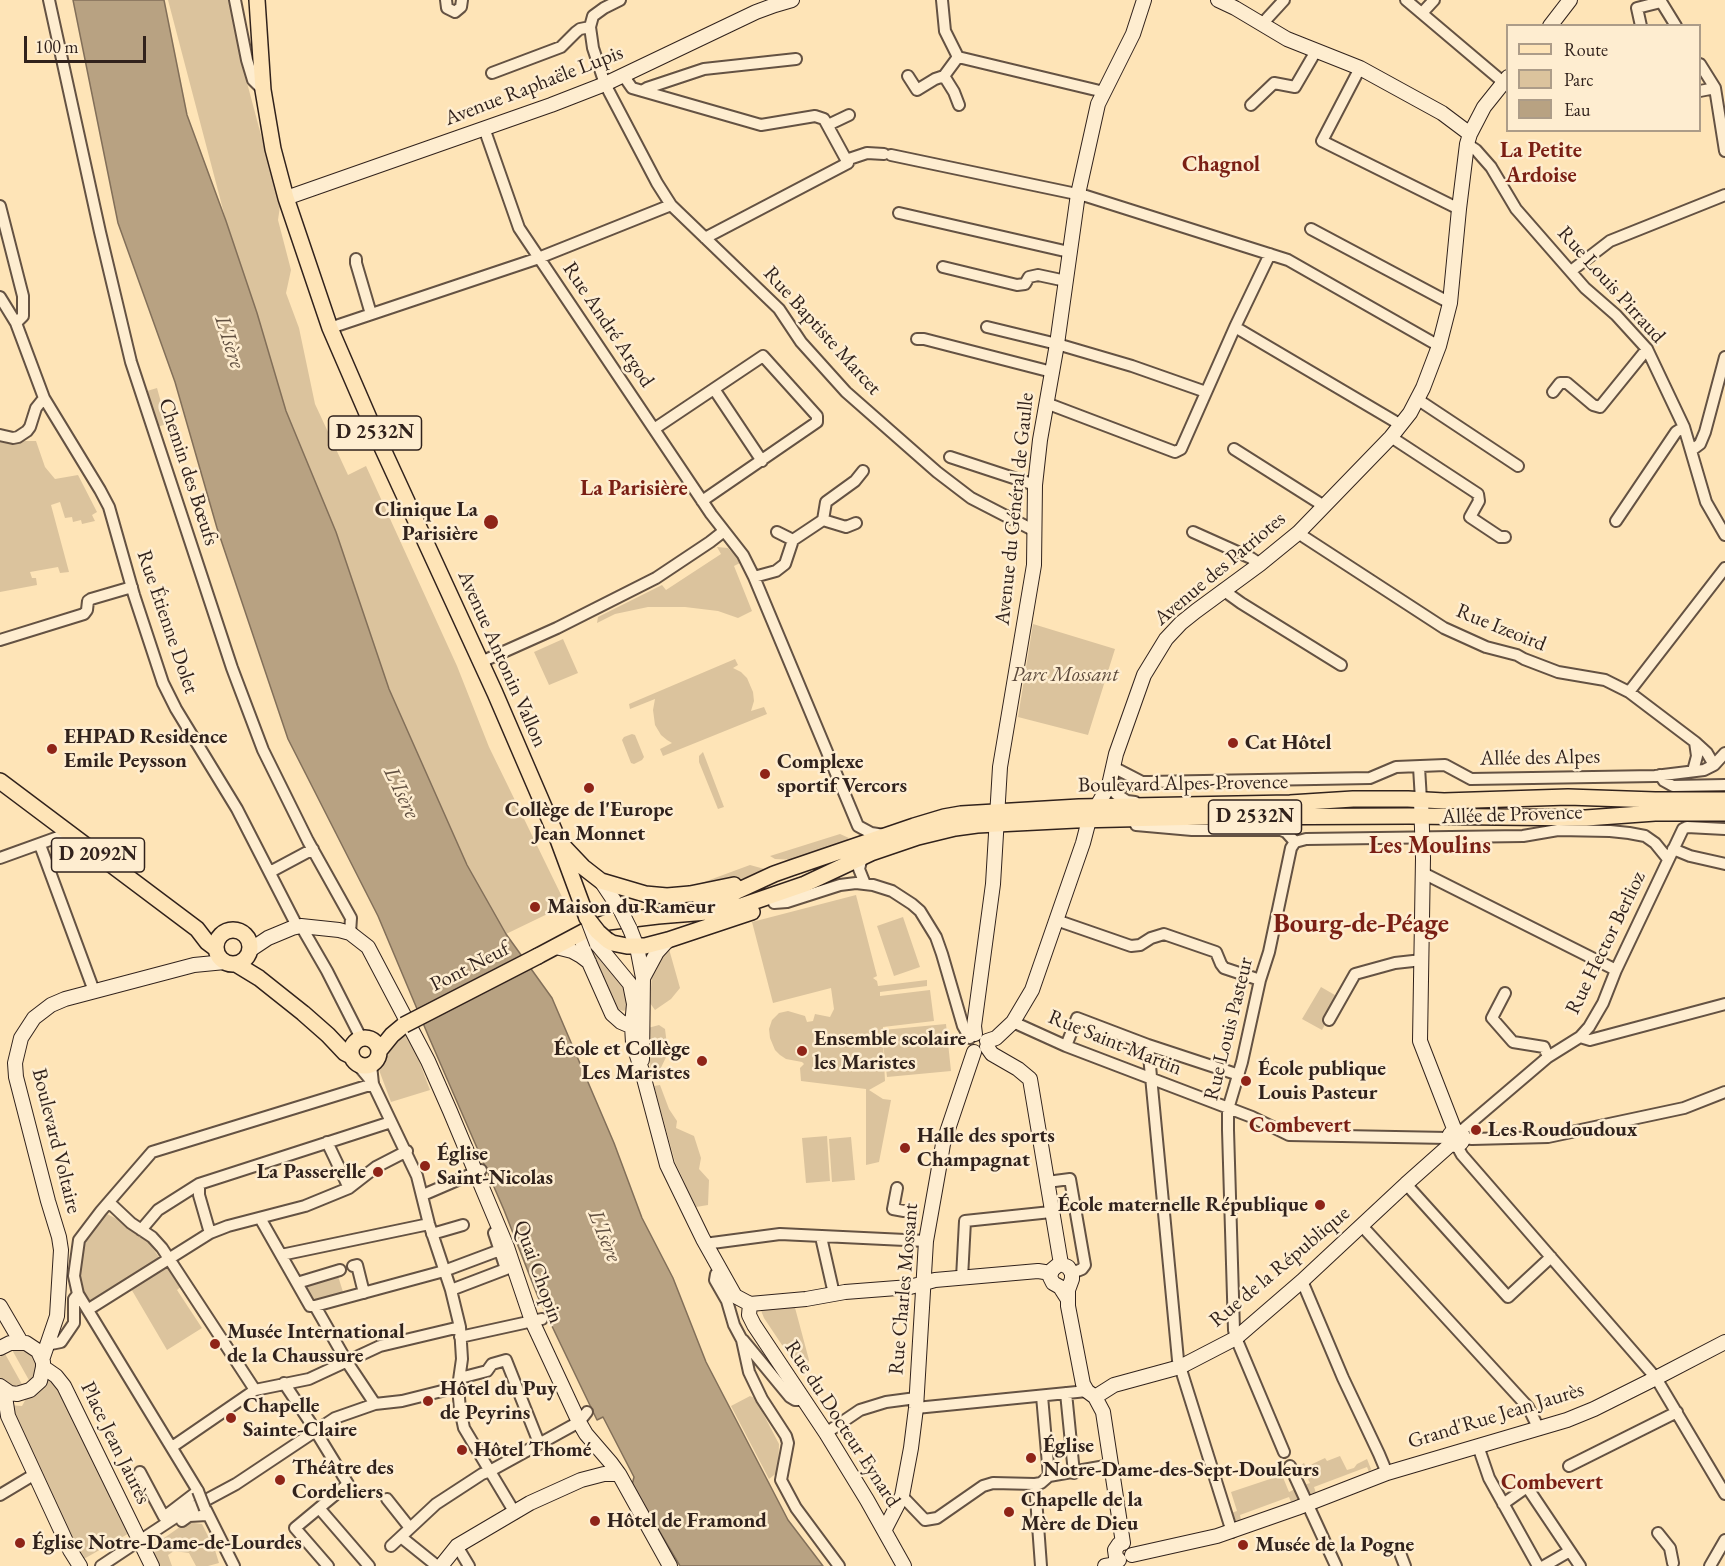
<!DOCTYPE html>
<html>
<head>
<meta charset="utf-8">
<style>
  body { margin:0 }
  #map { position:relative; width:1725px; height:1566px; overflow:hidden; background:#fee4b7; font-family:"EB Garamond",serif }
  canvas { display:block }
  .legend { position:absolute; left:1506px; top:24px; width:195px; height:108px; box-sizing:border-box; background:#feedd0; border:2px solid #ac9c88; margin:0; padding:8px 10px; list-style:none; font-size:18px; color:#31221c }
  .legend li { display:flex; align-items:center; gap:12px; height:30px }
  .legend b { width:30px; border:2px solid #ac9c88 }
  .scale { position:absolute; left:24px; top:36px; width:122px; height:27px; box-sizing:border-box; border:3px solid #31221c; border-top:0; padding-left:8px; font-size:18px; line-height:21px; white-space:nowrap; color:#31221c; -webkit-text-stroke:4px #feedd0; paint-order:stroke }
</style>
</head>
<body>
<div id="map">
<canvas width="1725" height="1566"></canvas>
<ul class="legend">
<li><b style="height:8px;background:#fee4b7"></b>Route</li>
<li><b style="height:16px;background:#dbc39d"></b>Parc</li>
<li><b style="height:16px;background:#b8a282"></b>Eau</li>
</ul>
<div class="scale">100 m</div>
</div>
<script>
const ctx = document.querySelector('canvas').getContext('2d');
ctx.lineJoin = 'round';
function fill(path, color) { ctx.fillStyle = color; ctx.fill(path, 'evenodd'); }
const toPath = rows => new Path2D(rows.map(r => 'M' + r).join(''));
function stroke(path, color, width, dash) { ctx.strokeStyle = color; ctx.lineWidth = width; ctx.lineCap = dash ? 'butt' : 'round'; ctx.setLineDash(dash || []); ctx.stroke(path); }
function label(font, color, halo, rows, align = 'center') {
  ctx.font = font + ' "EB Garamond",serif'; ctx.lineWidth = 5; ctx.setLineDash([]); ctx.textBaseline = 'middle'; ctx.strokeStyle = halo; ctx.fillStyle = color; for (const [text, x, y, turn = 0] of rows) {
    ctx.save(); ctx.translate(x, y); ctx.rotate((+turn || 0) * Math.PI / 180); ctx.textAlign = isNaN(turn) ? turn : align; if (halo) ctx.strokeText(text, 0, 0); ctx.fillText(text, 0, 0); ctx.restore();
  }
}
const green = toPath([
  [168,0,229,0,246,79,280,206,278,220,291,270,286,293,299,328,315,404,348,475,366,466,457,666,489,747,566,905,506,934,467,865,389,689,336,532,286,411,257,313,226,221],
  [157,388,167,424,157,427,147,391],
  [0,438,7,441,36,441,45,467,55,479,78,475,97,512,92,515,95,521,82,524,81,520,73,522,72,517,65,518,60,502,51,505,69,572,60,573,58,567,30,572,32,578,36,578,37,585,0,592],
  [717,547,728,548,738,559,740,563,734,566,752,611,738,618,718,611,685,607,648,607,615,614,597,623,598,617,662,585,666,590,721,554],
  [1033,624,1115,649,1088,735,1018,717],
  [563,639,578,673,549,685,534,652],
  [735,659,738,665,733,668,741,672,747,678,753,692,754,701,751,711,764,707,767,714,663,756,660,749,672,743,667,740,661,735,655,725,653,710,655,699,630,709,629,704],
  [632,734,635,735,644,757,642,760,634,764,631,763,622,740,624,737],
  [703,752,724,807,718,809,699,762,699,756],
  [840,834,849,838,842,844,799,860,775,859,770,856],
  [750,865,768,870,732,882,677,892],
  [856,895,877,976,873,978,877,981,878,986,927,980,927,986,880,992,880,996,930,990,934,1021,883,1027,883,1030,946,1024,951,1071,887,1077,883,1043,885,1081,869,1090,883,1099,891,1100,879,1162,866,1165,866,1089,801,1081,800,1068,804,1064,802,1062,786,1059,780,1055,775,1050,770,1038,769,1029,772,1020,779,1013,788,1011,805,1016,807,1022,813,1021,815,1014,830,1017,834,1009,831,988,773,1003,752,922],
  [903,917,920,967,894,976,877,926],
  [589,938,624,983,628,1007,624,1011,617,1009,599,969,587,948],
  [669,949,680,988,671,999,655,1010,650,1003,652,975,661,958],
  [1321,987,1340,998,1322,1030,1302,1019],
  [659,1025,665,1029,668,1053,657,1076,651,1078,648,1028],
  [405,1034,410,1037,430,1090,391,1102,379,1070,379,1064],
  [660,1085,669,1109,677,1121,676,1128,694,1136,701,1158,699,1169,709,1180,708,1205,696,1207,675,1162,654,1086],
  [827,1136,830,1181,806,1183,802,1138],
  [851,1137,855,1180,832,1182,829,1139],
  [107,1214,125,1223,146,1239,161,1260,91,1304,79,1283,78,1276,82,1251,87,1239],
  [169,1263,183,1285,177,1290,202,1328,167,1350,130,1287],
  [338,1276,343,1292,313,1300,304,1285],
  [794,1304,809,1360,807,1365,800,1369,796,1366,764,1318,760,1308],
  [19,1347,29,1351,35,1359,36,1372,33,1379,30,1382,11,1348],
  [4,1352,23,1386,11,1386,0,1378,0,1357],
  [48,1374,65,1392,133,1531,82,1560,8,1405,22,1406,27,1397],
  [750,1396,755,1398,779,1444,778,1472,769,1479,731,1406],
  [1340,1456,1347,1470,1354,1468,1357,1464,1367,1459,1371,1469,1369,1472,1367,1467,1314,1487,1316,1493,1310,1494,1304,1485,1310,1483,1301,1465,1304,1463,1306,1467,1325,1458,1327,1461],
  [1282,1475,1289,1492,1295,1489,1299,1499,1291,1502,1289,1497,1240,1515,1241,1520,1234,1523,1231,1513,1237,1511,1231,1492],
  [187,1522,202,1524,215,1550,219,1563,208,1566,196,1566,189,1553,174,1551,168,1555,172,1566,158,1566,155,1560,154,1545]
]);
const water = toPath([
  [73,0,164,0,187,115,226,221,257,313,286,411,336,532,389,689,467,865,506,934,552,998,614,1143,642,1218,673,1278,706,1362,788,1520,823,1566,680,1566,632,1485,634,1477,603,1417,597,1420,538,1297,504,1210,428,1035,378,916,288,739,217,528,175,382,118,223,73,0]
]);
const streetTunnel = toPath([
  [904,1211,919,1214]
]);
const street = toPath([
  [49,0,100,232,131,362,232,668,263,750,308,841,351,918,350,933],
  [235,0,247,60,253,80,263,90],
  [446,0,447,8,455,12,461,7,462,0],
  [620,0,604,8,593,16,590,27,593,48,605,84,657,183,671,205,779,309,801,342,846,392,937,472,971,498,1035,531],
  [942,0,945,31,958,57],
  [1406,0,1503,82],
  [1660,0,1676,26],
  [1422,13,1434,0],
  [1262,24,1284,0],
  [1641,26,1637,8,1661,2],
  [958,57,1104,92],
  [1700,64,1715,88,1725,151],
  [1360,68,1322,141,1459,209],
  [492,73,561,47,576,32,580,29,590,27],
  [623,75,632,88,761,125,815,116,824,119,848,163,705,238],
  [908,76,917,90,935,79,944,76,958,57],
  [944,76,954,92,959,105],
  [642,91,647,88,704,69,796,59],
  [1700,91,1715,88],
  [1251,105,1274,83,1295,87,1316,51],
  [828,125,849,115],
  [484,128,519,228,711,514,743,555,754,577,858,826,871,833,884,835],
  [1467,144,1476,150,1491,167,1516,209,1585,288,1616,315,1647,349,1684,427,1706,502,1725,535],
  [891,155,1086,196,1288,260,1439,346],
  [846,160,867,153,884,154],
  [0,206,23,296,23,316,16,323],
  [899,213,1069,252],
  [1311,229,1450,303],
  [356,259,356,263,371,314],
  [943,267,1017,285,1025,284,1029,277,1038,275,1066,281],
  [1571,271,1610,241,1725,195],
  [0,297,16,323,44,398,100,490,109,507,134,595,163,683,176,709,237,809,297,926],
  [987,327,1057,344,1132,366,1206,392],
  [1235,327,1401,425],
  [330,328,536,259,671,205],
  [917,339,924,339,1052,372],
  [714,389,762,461],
  [1553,392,1560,383,1567,383,1593,405,1600,407,1647,349],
  [1417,399,1518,466],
  [1046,403,1175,452,1181,449,1235,327,1270,254],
  [654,429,763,356,817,416,817,422,702,501],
  [0,435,13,438,18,437,27,431,30,427,36,408,44,398],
  [1391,437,1478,494,1479,501,1470,517,1500,537,1505,537],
  [1234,449,1324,506],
  [1692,450,1700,444,1705,432,1725,357],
  [950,457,1035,485],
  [823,520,846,527,856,523],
  [1616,521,1676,432,1684,427],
  [777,532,793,540],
  [1193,532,1251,558,1260,564],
  [1298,533,1444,628,1486,647,1517,655,1524,659,1558,672,1605,680,1629,692,1695,742,1707,753,1714,765],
  [754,577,776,571,785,564,793,540,823,520,826,502,855,481,863,471],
  [1223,590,1241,603,1341,665],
  [0,640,84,614,87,610,88,601,91,599,132,587],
  [481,662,557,628,656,578,710,542,724,531],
  [1629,692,1725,568],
  [1113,767,1142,782,1148,782,1370,778,1396,767,1445,765,1471,779,1655,776,1704,770,1714,765,1725,753],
  [1419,767,1421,800],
  [1693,771,1697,756,1695,742],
  [1660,775,1664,781,1673,786,1725,785],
  [1109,785,1116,794,1127,801,1135,802],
  [1109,785,1135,785,1142,782],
  [1136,825,1192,830,1281,830,1286,832,1295,842],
  [1295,842,1306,839,1523,836,1558,830,1610,831,1629,833,1645,836,1655,843,1668,859],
  [40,845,94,991],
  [1673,849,1690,856,1725,864],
  [862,857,859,869,865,884],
  [0,858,61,836,66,831],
  [270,872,313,849],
  [1423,873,1616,970],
  [774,903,787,902,840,885,856,883,873,885,892,891,912,904,920,911,936,937,942,954,963,1026,970,1038],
  [1056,920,1131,946,1140,945,1151,938,1164,934,1216,952,1221,964,1224,968,1260,980],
  [301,926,327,971,361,1038],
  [1505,993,1492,1018,1513,1042,1544,1047,1548,1057],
  [1329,1020,1355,974,1395,963,1422,960],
  [1013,1022,1066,1046,1252,1117,1289,1135,1448,1138],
  [1580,1037,1590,1040,1725,1004],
  [1148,1045,1178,1360,1232,1532],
  [1066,1046,1077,1018,1148,1045,1239,1075],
  [358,1065,373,1083],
  [371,1065,373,1084,417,1176,429,1224,451,1290,460,1327,462,1359,458,1387,460,1409,464,1428,515,1513],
  [1460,1132,1548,1057,1580,1037,1589,1027,1603,1003,1616,970,1683,829,1687,827,1725,829],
  [1463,1138,1472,1139,1548,1137,1684,1108,1725,1092],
  [327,1142,349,1188],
  [1457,1146,1462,1155,1656,1378,1725,1494],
  [1047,1182,1070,1179,1085,1265,1082,1269,1072,1273],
  [199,1184,199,1195,210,1233],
  [1406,1184,1508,1297,1551,1257],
  [897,1188,893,1209,904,1211],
  [423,1195,481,1170],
  [108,1204,113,1206,131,1223,152,1237,162,1248,255,1390],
  [260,1218,310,1306,315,1306,347,1362,375,1404],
  [1362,1226,1528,1407,1539,1429],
  [141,1230,158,1210,199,1184,391,1122],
  [432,1234,463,1225],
  [821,1237,834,1294],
  [707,1246,712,1243,780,1234,926,1241],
  [281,1255,429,1224],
  [353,1266,357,1265,364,1293],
  [721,1271,716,1274,715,1280,727,1301,734,1325,742,1340,749,1372,762,1399,786,1436,788,1443,781,1480,796,1508,839,1566],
  [962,1278,965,1221,1051,1212],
  [1302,1281,1343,1378,1379,1454,1387,1473],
  [297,1283,340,1270],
  [451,1290,506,1269,494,1233],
  [315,1306,444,1271,500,1250],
  [89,1309,210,1233,228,1226,305,1206,349,1188,376,1167,407,1151],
  [460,1337,542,1319],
  [743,1340,790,1397,795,1400,802,1400],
  [46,1345,61,1342,74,1323,74,1299,78,1294],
  [460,1378,487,1371,492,1364,506,1360,539,1443],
  [284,1383,310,1422,348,1484,295,1528,328,1566],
  [1066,1393,1074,1473],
  [1042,1396,1049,1476],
  [916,1408,1087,1391],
  [826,1433,860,1410,886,1402,916,1398],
  [1478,1446,1489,1478,1538,1566],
  [172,1447,255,1390,309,1379,380,1346,460,1327],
  [1284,1452,1236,1338,1234,1330,1228,1130,1228,1109,1242,1062,1260,980,1269,952,1291,848,1295,842],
  [1290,1466,1336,1566],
  [1569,1466,1677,1412],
  [140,1472,164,1517,198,1491,78,1294,74,1276,79,1240,101,1211,152,1152,373,1084],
  [1049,1476,1111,1465],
  [1035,1484,1041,1566],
  [0,1495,35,1474],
  [902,1496,925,1520,937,1518,983,1486,993,1483,1035,1484,1041,1483,1049,1476],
  [387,1499,410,1528],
  [1503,1504,1527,1487,1580,1566],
  [319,1508,369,1566],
  [206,1510,234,1566],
  [182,1521,189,1516,207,1515],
  [1658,1533,1670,1548,1673,1563],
  [401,1537,437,1566],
  [391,1546,436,1504,482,1474,490,1471,579,1422,587,1412],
  [457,1546,469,1566],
  [1400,1553,1405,1566],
  [101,1566,134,1544,141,1544,144,1538,182,1513,236,1484,335,1418,375,1404,402,1401,458,1387],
  [1544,1566,1570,1551],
  [1710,1566,1725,1540]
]);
const secondary = toPath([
  [1218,0,1235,8,1287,39,1360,68,1442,113,1470,134],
  [1550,26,1570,0],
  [286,198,551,105,605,84,756,12,775,5,792,0],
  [1421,800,1423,858,1420,1041,1455,1131],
  [601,881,621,911],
  [630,929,637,947,643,978,642,1060],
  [585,931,583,944,584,951,612,1014,621,1022,628,1025,641,1024],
  [597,944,630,984,634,1004,632,1025,633,1043,642,1071,667,1165,703,1239,735,1296,750,1304,806,1299,845,1292,910,1287,935,1280,1038,1271,1051,1273],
  [556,947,572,951,581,956,589,962],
  [250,950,268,938,292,928,301,926,339,930,350,933,368,947,428,1061,450,1111,507,1247,532,1321,579,1422,586,1434,611,1463,619,1474,670,1566],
  [643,978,657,952,668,940],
  [975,1034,974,1026,993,884,1000,767,1034,565,1035,485,1040,440,1057,344,1078,194,1098,104,1133,34,1144,0],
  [987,1041,996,1038,1013,1022,1032,990,1083,843,1089,820,1109,785,1116,754,1144,675,1166,639,1181,623,1196,611,1260,564,1298,533,1391,437,1410,413,1423,388,1439,346,1450,303,1459,209,1467,144,1470,134,1484,107,1508,77],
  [987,1047,992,1054,1018,1069,1030,1079,1061,1264],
  '1449 1138a7 7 0 1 1 14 0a7 7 0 1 1-14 0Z',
  [1067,1298,1060,1287,1053,1283,1050,1277,1052,1270,1058,1265,1061,1264,1068,1267,1072,1273,1072,1279,1068,1290,1068,1306,1083,1384,1087,1391,1095,1397,1103,1412,1123,1543],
  [750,1304,749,1315,754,1325,826,1433,867,1500,904,1566],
  [0,1306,21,1342],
  [0,1348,10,1343,26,1343,38,1351,43,1362,43,1367,40,1381,30,1390,17,1394,10,1393,0,1386],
  [42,1360,57,1316,61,1250,59,1237,48,1201,16,1077,15,1063,21,1038,34,1018,51,1005,65,999,194,965,225,962],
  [43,1367,56,1376,64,1386,152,1566],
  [4,1390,8,1416,70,1550,80,1566],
  [1095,1397,1114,1385,1180,1367,1236,1338,1302,1281,1406,1184,1451,1144],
  [885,1529,902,1496,911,1448,916,1408,926,1241,940,1162,943,1144,974,1052],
  [1132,1555,1217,1536,1297,1508,1387,1473,1567,1420,1594,1409,1656,1378,1725,1342],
  [1119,1560,1116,1557,1115,1550,1119,1544,1123,1543],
  [441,1566,457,1546,530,1503,581,1480,604,1474,619,1474],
  [1105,1566,1111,1565,1119,1560]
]);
const primary = toPath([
  [257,0,263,90,273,149,286,198,330,328,375,432,495,693,557,837,587,918],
  [0,781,197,929,207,942,215,948],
  [564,847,583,867,601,881,645,894,667,896,690,894,734,885],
  [699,906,720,899,774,874,791,868,914,826,944,817,961,814,1079,807,1290,803,1353,799,1408,799,1444,801,1568,797,1655,800,1725,800],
  '216 947a17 17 0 1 1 34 0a17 17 0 1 1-34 0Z',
  [607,940,612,943,627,946,645,946,668,940,752,912],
  [538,956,585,931,608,922,658,916,707,912,741,906,805,884,871,853,918,837,955,828,977,825,1076,820,1208,817,1409,816,1586,818,1655,813,1725,813],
  [236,964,259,978,303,1013,328,1035,345,1053,351,1056],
  '351 1052a14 14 0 1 1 28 0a14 14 0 1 1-28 0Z',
  [379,1051,392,1035,404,1025]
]);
const streetBridge = toPath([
  [198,1491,205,1509]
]);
const secondaryBridge = toPath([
  [621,911,630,929],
  [589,923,597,944]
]);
const primaryBridge = toPath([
  [587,918,598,932,607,940],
  [404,1025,538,956]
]);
const markers = [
  [491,522,8,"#8f2418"],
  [1233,743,6,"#8f2418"],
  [52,749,6,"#8f2418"],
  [765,774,6,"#8f2418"],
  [589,788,6,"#8f2418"],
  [535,907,6,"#8f2418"],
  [802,1051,6,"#8f2418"],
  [702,1061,6,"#8f2418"],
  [1246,1081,6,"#8f2418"],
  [1476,1130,6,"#8f2418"],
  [905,1148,6,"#8f2418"],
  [425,1166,6,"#8f2418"],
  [378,1172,6,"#8f2418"],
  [1320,1205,6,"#8f2418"],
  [215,1344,6,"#8f2418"],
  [428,1401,6,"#8f2418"],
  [231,1418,6,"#8f2418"],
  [462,1450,6,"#8f2418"],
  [1031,1458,6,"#8f2418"],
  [280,1480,6,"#8f2418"],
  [1009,1512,6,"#8f2418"],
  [595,1521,6,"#8f2418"],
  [20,1543,6,"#8f2418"],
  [1243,1545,6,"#8f2418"]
];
const shields = [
  [375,433,93],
  [1255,817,93],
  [98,855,93]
];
const shieldNames = [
  ["D 2532N",375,433],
  ["D 2532N",1255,817],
  ["D 2092N",98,855]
];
const streetNames = [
  ["Avenue Raphaële Lupis",534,86,-21],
  ["Rue Louis Pirraud",1611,285,48],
  ["Rue André Argod",608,325,56],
  ["Rue Baptiste Marcet",822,331,48],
  ["Chemin des Bœufs",188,472,72],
  ["Avenue du Général de Gaulle",1015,509,-84],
  ["Avenue des Patriotes",1220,569,-40],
  ["Rue Étienne Dolet",167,622,71],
  ["Rue Izeoird",1501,628,22],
  ["Avenue Antonin Vallon",502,659,66],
  ["Allée des Alpes",1540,758,-1],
  ["Boulevard Alpes-Provence",1183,784,-1],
  ["Allée de Provence",1512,815,-2],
  ["Rue Hector Berlioz",1606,943,-64],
  ["Pont Neuf",470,967,-27],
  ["Rue Louis Pasteur",1229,1029,-76],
  ["Rue Saint-Martin",1115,1043,22],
  ["Boulevard Voltaire",56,1141,76],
  ["Rue de la République",1280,1267,-40],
  ["Quai Chopin",538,1272,70],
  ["Rue Charles Mossant",904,1289,-85],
  ["Grand'Rue Jean Jaurès",1496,1416,-17],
  ["Rue du Docteur Eynard",842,1424,57],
  ["Place Jean Jaurès",115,1443,64]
];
const poiNames = [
  ["Clinique La",478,510,"right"],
  ["Parisière",478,534,"right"],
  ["EHPAD Residence",64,737],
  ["Emile Peysson",64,761],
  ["Cat Hôtel",1245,743],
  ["Complexe",777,762],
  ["sportif Vercors",777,786],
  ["Collège de l'Europe",589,810,"center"],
  ["Jean Monnet",589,834,"center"],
  ["Maison du Rameur",547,907],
  ["Ensemble scolaire",814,1039],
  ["les Maristes",814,1063],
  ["École et Collège",690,1049,"right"],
  ["Les Maristes",690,1073,"right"],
  ["École publique",1258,1069],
  ["Louis Pasteur",1258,1093],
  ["Les Roudoudoux",1488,1130],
  ["Halle des sports",917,1136],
  ["Champagnat",917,1160],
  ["Église",437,1154],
  ["Saint-Nicolas",437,1178],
  ["La Passerelle",366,1172,"right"],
  ["École maternelle République",1308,1205,"right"],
  ["Musée International",227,1332],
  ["de la Chaussure",227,1356],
  ["Hôtel du Puy",440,1389],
  ["de Peyrins",440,1413],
  ["Chapelle",243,1406],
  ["Sainte-Claire",243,1430],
  ["Église",1043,1446],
  ["Notre-Dame-des-Sept-Douleurs",1043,1470],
  ["Hôtel Thomé",474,1450],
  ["Théâtre des",292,1468],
  ["Cordeliers",292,1492],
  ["Chapelle de la",1021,1500],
  ["Mère de Dieu",1021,1524],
  ["Hôtel de Framond",607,1521],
  ["Église Notre-Dame-de-Lourdes",32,1543],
  ["Musée de la Pogne",1255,1545]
];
const parkNames = [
  ["Parc Mossant",1065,675]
];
const neighbourhoodNames = [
  ["La Petite",1541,151],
  ["Ardoise",1541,176],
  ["Chagnol",1221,165],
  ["La Parisière",634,489],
  ["Combevert",1300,1126],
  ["Combevert",1552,1483]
];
const waterNames = [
  ["L'Isère",229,342,72],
  ["L'Isère",401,793,64],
  ["L'Isère",604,1236,68]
];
const quarterNames = [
  ["Les Moulins",1430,846]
];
const districtNames = [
  ["Bourg-de-Péage",1361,925]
];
fill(green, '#dbc39d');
fill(water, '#b8a282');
stroke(water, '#826f59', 1.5);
stroke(streetTunnel, '#d5bd98', 10, [10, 5]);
stroke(street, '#645243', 14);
stroke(secondary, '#31221c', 16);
stroke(primary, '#31221c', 18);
stroke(street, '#feedd0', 10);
stroke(secondary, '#feedd0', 14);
stroke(primary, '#fee4b7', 15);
stroke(streetBridge, '#645243', 14, []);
stroke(secondaryBridge, '#31221c', 16, []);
stroke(primaryBridge, '#31221c', 18, []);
stroke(streetBridge, '#feedd0', 10);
stroke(secondaryBridge, '#feedd0', 14);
stroke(primaryBridge, '#fee4b7', 15);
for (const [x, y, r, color] of markers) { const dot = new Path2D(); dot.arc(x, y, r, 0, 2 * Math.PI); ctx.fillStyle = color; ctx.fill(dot); stroke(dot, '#feedd0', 2); }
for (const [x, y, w] of shields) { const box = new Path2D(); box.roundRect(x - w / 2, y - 17, w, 34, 4.5); ctx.fillStyle = '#feedd0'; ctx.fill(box); stroke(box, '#31221c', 1.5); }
label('bold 20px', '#31221c', null, shieldNames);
label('21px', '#31221c', '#feedd0', streetNames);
label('bold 21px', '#31221c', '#feedd0', poiNames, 'left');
label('italic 21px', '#5c4a3c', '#feedd0', parkNames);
label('bold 22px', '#7a1f14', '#feedd0', neighbourhoodNames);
label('italic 22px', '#604f40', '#feedd0', waterNames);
label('bold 24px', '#7a1f14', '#feedd0', quarterNames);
label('bold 27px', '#7a1f14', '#feedd0', districtNames);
</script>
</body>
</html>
